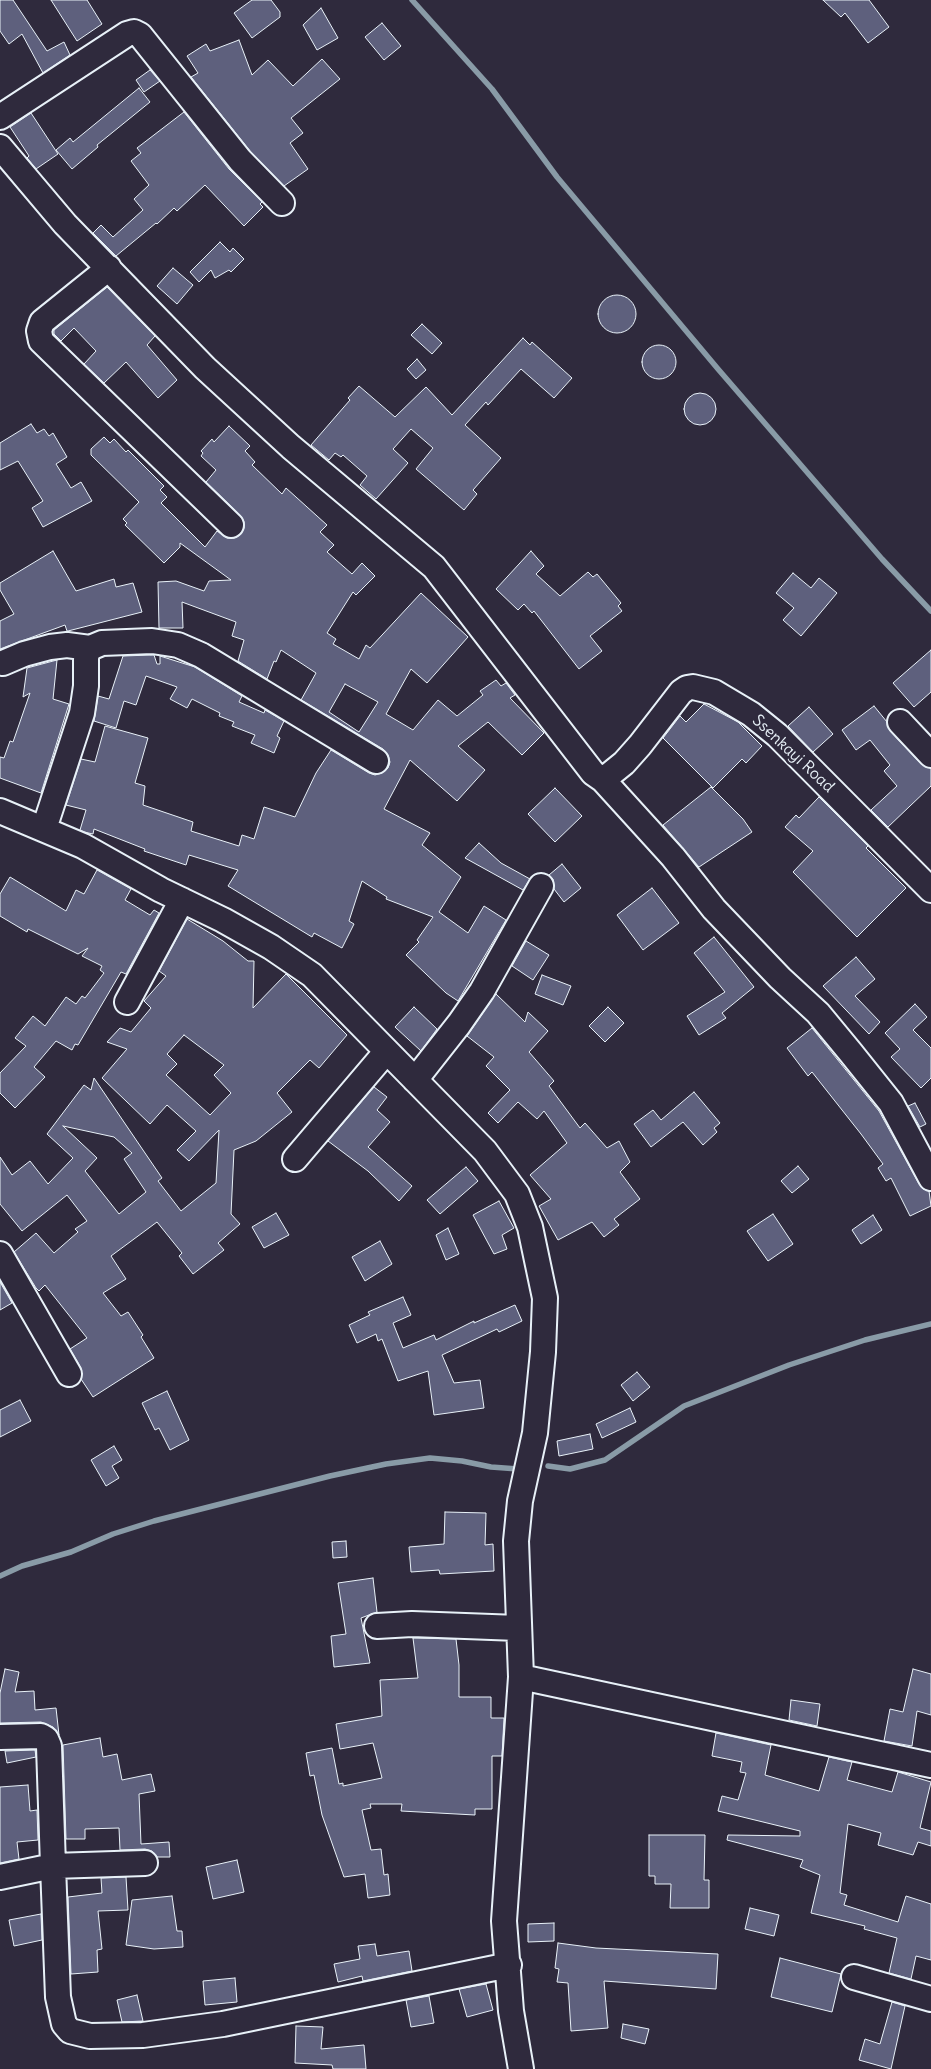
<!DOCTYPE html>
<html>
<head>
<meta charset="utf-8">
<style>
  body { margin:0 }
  canvas { display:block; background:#2f2a3d }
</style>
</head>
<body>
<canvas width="931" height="2069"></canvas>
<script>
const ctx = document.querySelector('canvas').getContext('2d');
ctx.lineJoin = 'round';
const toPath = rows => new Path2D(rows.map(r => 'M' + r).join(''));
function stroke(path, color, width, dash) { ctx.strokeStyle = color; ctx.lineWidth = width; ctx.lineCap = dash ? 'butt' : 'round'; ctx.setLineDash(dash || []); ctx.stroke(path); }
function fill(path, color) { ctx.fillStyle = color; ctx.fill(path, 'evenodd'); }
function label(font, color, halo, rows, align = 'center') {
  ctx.font = font + ' Delius,sans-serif'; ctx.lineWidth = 5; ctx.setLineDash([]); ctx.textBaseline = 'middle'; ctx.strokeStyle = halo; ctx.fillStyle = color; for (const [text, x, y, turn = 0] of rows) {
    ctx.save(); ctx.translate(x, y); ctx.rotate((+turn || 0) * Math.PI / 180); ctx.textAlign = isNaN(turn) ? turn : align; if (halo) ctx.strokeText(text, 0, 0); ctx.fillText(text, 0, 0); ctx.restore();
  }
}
const stream = toPath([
  [412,0,492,89,557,177,718,369,882,559,931,611],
  [548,1466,570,1469,605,1460,684,1406,789,1365,865,1340,931,1324],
  [0,1576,22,1566,71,1552,113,1534,154,1521,330,1476,386,1464,430,1458,462,1461,491,1467,518,1469]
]);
const building = toPath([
  [0,0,13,0,47,51,64,42,70,55,43,73,22,34,9,44,0,31,0,0],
  [51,0,87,0,102,24,77,41,51,0],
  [252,0,271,0,280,12,280,17,252,38,234,13,252,0],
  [823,0,869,0,889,27,868,43,845,13,841,17,823,0],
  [321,8,338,38,317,50,303,25,321,8],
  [382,23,401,46,384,60,365,37,382,23],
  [239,40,252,75,268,60,293,86,322,59,340,79,291,118,303,133,290,143,308,169,284,186,250,151,191,77,198,73,187,56,206,44,210,51,239,40],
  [150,70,160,81,144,92,136,80,150,70],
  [139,88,150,102,97,145,98,147,72,169,56,150,70,138,73,142,139,88],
  [184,112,229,169,262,202,260,204,263,207,244,226,205,185,177,211,174,208,157,224,156,223,116,256,93,233,101,225,113,237,143,210,134,199,149,185,131,161,141,153,137,148,184,112],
  [31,113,58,154,36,169,27,158,29,156,10,127,31,113],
  [220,242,230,252,233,248,244,259,231,272,229,270,215,278,211,270,199,282,190,272,220,242],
  [173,268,193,285,177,304,157,286,173,268],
  [107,287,155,336,147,345,177,380,158,398,126,362,104,383,84,364,96,351,74,328,61,341,54,334,54,330,107,287],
  '598 314a19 19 0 1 1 38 0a19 19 0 1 1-38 0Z',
  [422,324,442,343,432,354,411,335,422,324],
  [523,338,530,345,532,342,572,378,554,398,521,369,488,405,486,402,465,425,501,458,473,490,477,494,464,510,416,469,433,448,411,429,393,449,408,463,376,499,360,485,367,476,343,455,341,457,335,453,329,460,311,445,350,400,348,398,359,386,395,417,426,387,452,415,523,338],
  '642 362a17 17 0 1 1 34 0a17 17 0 1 1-34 0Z',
  [417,359,426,370,416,379,407,369,417,359],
  '684 409a16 16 0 1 1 32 0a16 16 0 1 1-32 0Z',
  [31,424,37,433,44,429,49,436,53,433,67,457,56,464,71,488,81,482,92,501,43,527,32,508,43,501,18,461,0,470,0,443,31,424],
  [229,426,250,446,245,451,255,462,252,465,282,494,286,488,327,525,320,532,334,545,327,552,352,574,362,563,375,576,356,595,353,592,327,633,336,639,333,644,359,659,366,645,370,648,421,593,468,637,427,683,411,669,386,714,413,730,438,700,457,716,483,695,480,691,496,680,501,686,506,683,515,695,510,698,544,733,522,755,488,722,458,746,485,770,457,801,410,760,384,809,430,833,422,845,461,877,439,912,468,933,484,906,506,920,458,1001,446,993,406,955,419,942,417,940,433,917,386,899,387,897,362,881,349,921,354,924,342,948,314,933,312,937,228,886,238,870,189,855,186,865,144,851,145,849,94,829,93,834,84,832,80,830,86,810,66,805,81,759,95,762,105,726,148,738,135,783,145,786,143,805,193,822,191,831,239,846,242,835,254,839,264,807,295,817,316,773,331,750,369,773,375,775,382,773,388,768,390,762,388,755,383,749,301,700,316,673,281,650,276,662,274,661,267,679,238,661,244,640,232,636,236,622,182,602,183,628,159,628,158,582,176,581,204,591,209,581,231,580,180,543,180,547,164,563,125,525,127,523,123,519,139,502,91,455,91,449,104,437,110,443,114,439,126,452,128,450,164,486,160,490,167,497,161,503,205,547,217,531,227,538,234,538,240,535,244,528,244,522,241,516,206,482,216,470,201,456,203,453,201,451,212,439,214,442,229,426],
  [345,684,378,702,359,732,329,712,345,684],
  [53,551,76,591,114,579,116,587,133,583,142,612,68,631,67,631,65,625,0,649,0,621,14,614,0,590,0,583,53,551],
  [531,551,544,566,536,574,560,596,588,572,593,577,597,574,621,603,618,606,622,611,590,636,602,651,579,669,534,611,532,613,524,604,518,610,496,589,531,551],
  [793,573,811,588,819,578,837,593,801,636,783,620,794,608,776,593,793,573],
  [931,650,931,692,914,707,893,683,931,650],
  [151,655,154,655,157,664,160,664,160,656,195,667,242,696,239,702,264,713,265,710,284,721,277,736,280,738,274,753,251,743,255,735,232,726,234,722,219,716,220,713,192,699,187,708,170,699,177,687,146,676,136,705,124,701,116,728,94,721,98,696,109,699,123,656,151,655],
  [57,660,53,699,69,704,41,793,0,778,0,757,4,758,10,741,13,742,30,693,23,697,27,668,57,660],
  [704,704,738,722,762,746,746,763,742,759,713,788,663,738,680,716,686,722,704,704],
  [874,706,887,722,890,731,921,764,931,768,931,786,888,827,871,810,897,786,884,771,890,765,870,740,856,750,842,730,874,706],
  [809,707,833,734,813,752,788,726,809,707],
  [711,787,743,819,752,832,699,867,663,825,711,787],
  [555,788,582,816,555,842,528,814,555,788],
  [819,797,868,846,866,848,906,888,857,937,793,872,813,851,785,827,796,815,799,818,819,797],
  [479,843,501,863,530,879,523,890,465,858,479,843],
  [562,864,581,888,564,902,554,889,553,879,549,875,562,864],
  [97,870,131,889,125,900,150,915,154,910,159,913,126,974,121,972,78,1045,75,1044,72,1050,56,1041,34,1067,45,1077,15,1108,0,1093,0,1073,26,1046,15,1038,33,1016,45,1026,66,997,76,1004,82,996,85,998,104,973,100,970,102,966,82,956,88,948,78,954,28,929,27,932,0,916,0,894,10,877,66,911,76,890,84,894,97,870],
  [652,888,679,923,643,950,617,915,652,888],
  [187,919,223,941,248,961,254,961,253,1008,286,974,347,1035,319,1068,310,1060,277,1093,292,1112,256,1141,234,1150,231,1214,240,1224,218,1243,224,1250,193,1274,179,1256,182,1253,157,1222,111,1256,126,1279,103,1293,121,1316,128,1312,143,1335,141,1337,154,1358,93,1397,81,1379,81,1368,70,1349,87,1338,45,1285,39,1291,36,1288,14,1252,36,1233,54,1253,78,1232,75,1229,87,1221,67,1195,22,1231,0,1204,0,1157,12,1175,30,1161,48,1184,73,1158,47,1134,84,1085,91,1090,94,1078,162,1178,158,1181,181,1211,216,1183,219,1130,189,1161,177,1150,196,1131,167,1105,150,1124,102,1078,127,1049,107,1042,120,1028,131,1032,151,1008,144,1001,166,976,159,971,187,919],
  [184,1035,224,1065,214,1075,231,1093,210,1115,166,1075,177,1064,167,1054,184,1035],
  [63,1126,114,1137,132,1153,124,1159,146,1192,119,1214,85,1171,97,1158,63,1126],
  [714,937,754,987,722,1013,726,1018,699,1035,687,1016,725,992,694,953,714,937],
  [526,941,549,955,533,980,512,966,526,941],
  [856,957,875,979,855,996,880,1022,869,1034,823,986,856,957],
  [542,975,571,986,563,1005,535,994,542,975],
  [496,994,525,1022,528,1012,548,1031,529,1052,554,1081,549,1086,580,1128,585,1123,607,1148,619,1141,630,1162,620,1172,640,1199,614,1219,619,1225,604,1237,592,1222,558,1240,539,1206,551,1199,530,1175,567,1143,544,1111,537,1119,518,1102,498,1123,488,1113,510,1090,486,1066,494,1057,467,1036,496,994],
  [915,1004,927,1017,913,1030,931,1048,931,1078,921,1088,891,1057,900,1049,885,1033,915,1004],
  [414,1007,437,1029,421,1051,395,1027,414,1007],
  [608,1007,624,1023,605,1042,589,1026,608,1007],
  [812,1028,879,1111,919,1184,923,1189,929,1191,931,1206,910,1216,891,1178,886,1181,878,1168,883,1164,861,1134,812,1072,808,1076,787,1048,812,1028],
  [374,1087,387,1097,377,1110,390,1122,368,1147,412,1186,399,1201,368,1171,328,1141,374,1087],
  [694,1092,720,1123,714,1128,717,1132,703,1145,683,1122,651,1147,634,1124,653,1110,661,1120,694,1092],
  [915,1103,926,1124,920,1127,908,1106,915,1103],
  [798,1166,809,1179,792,1193,781,1181,798,1166],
  [466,1167,478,1181,440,1214,427,1200,466,1167],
  [499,1201,514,1228,502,1235,507,1249,494,1254,473,1215,499,1201],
  [276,1213,289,1235,264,1248,252,1227,276,1213],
  [773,1214,793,1244,768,1261,747,1231,773,1214],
  [873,1215,882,1230,861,1244,852,1230,873,1215],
  [448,1228,459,1254,446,1260,436,1235,448,1228],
  [380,1241,392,1264,365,1281,352,1257,380,1241],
  [0,1282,12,1303,0,1310,0,1282],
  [403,1297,411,1315,393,1323,403,1348,434,1335,436,1340,474,1321,474,1323,515,1305,522,1321,499,1332,497,1329,442,1355,454,1383,480,1380,484,1408,434,1415,428,1371,398,1381,382,1339,378,1341,376,1334,357,1343,349,1325,370,1315,368,1312,403,1297],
  [637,1372,650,1387,633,1401,621,1385,637,1372],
  [167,1391,189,1440,170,1450,159,1428,155,1430,142,1403,167,1391],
  [20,1400,31,1421,0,1437,0,1410,20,1400],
  [630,1408,636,1422,602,1438,596,1424,630,1408],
  [590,1434,593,1449,559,1456,557,1441,590,1434],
  [114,1446,122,1460,112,1466,119,1478,106,1486,91,1460,114,1446],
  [445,1512,486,1513,485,1545,493,1544,494,1571,440,1574,439,1570,411,1572,409,1547,444,1544,445,1512],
  [346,1541,347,1557,333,1558,332,1542,346,1541],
  [373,1578,377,1612,361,1618,370,1663,334,1667,331,1636,346,1634,338,1583,373,1578],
  [413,1638,456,1639,459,1665,459,1697,491,1697,491,1718,504,1718,502,1756,492,1756,492,1809,475,1809,475,1815,401,1811,402,1804,370,1804,371,1808,362,1810,371,1850,381,1849,384,1875,388,1874,390,1895,368,1898,365,1874,344,1877,322,1815,314,1775,310,1776,306,1753,332,1748,339,1784,343,1783,343,1786,382,1778,373,1743,340,1749,336,1724,382,1716,380,1680,418,1678,413,1638],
  [5,1669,19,1672,15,1692,34,1691,35,1710,56,1708,59,1735,53,1727,41,1722,0,1723,0,1693,5,1669],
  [913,1669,931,1674,931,1715,917,1711,912,1746,884,1741,890,1709,903,1712,913,1669],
  [791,1700,820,1704,817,1726,789,1720,791,1700],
  [716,1733,771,1745,765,1775,819,1791,829,1757,852,1762,847,1780,892,1792,898,1772,931,1782,920,1828,931,1831,931,1846,918,1842,913,1855,878,1845,881,1833,848,1824,840,1893,847,1895,844,1905,898,1922,906,1896,931,1904,931,1960,916,1956,911,1979,889,1973,897,1938,864,1929,865,1926,811,1913,820,1875,800,1867,803,1860,727,1840,728,1835,800,1836,800,1831,718,1811,722,1796,738,1800,746,1773,740,1772,742,1762,712,1756,716,1733],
  [100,1738,103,1757,117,1754,122,1780,151,1774,155,1791,139,1794,141,1844,169,1842,170,1857,157,1857,152,1851,145,1849,120,1850,119,1828,85,1829,85,1839,66,1839,63,1745,100,1738],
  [35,1750,36,1757,7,1763,5,1751,35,1750],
  [28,1785,30,1811,37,1810,38,1840,17,1842,19,1859,0,1863,0,1787,28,1785],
  [649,1835,705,1835,704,1880,709,1880,709,1908,670,1908,671,1884,655,1884,655,1876,649,1876,649,1835],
  [237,1860,244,1892,213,1899,206,1867,237,1860],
  [126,1877,128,1910,98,1911,102,1949,97,1950,98,1972,71,1974,68,1897,102,1893,101,1878,126,1877],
  [172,1896,177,1931,182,1931,183,1947,154,1949,126,1945,132,1900,172,1896],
  [750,1908,779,1915,774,1936,745,1929,750,1908],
  [41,1914,42,1940,14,1946,9,1920,41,1914],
  [554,1923,554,1941,528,1942,528,1924,554,1923],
  [558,1943,596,1948,718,1954,716,1989,604,1981,608,2028,571,2031,568,1983,557,1982,559,1969,555,1968,558,1943],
  [375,1944,377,1956,409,1951,412,1971,363,1981,362,1976,338,1982,334,1964,360,1959,358,1946,375,1944],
  [780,1958,841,1974,832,2012,771,1997,780,1958],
  [235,1978,237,2002,205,2005,203,1981,235,1978],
  [486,1984,493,2010,467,2017,459,1989,486,1984],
  [137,1995,143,2021,122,2022,117,2000,137,1995],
  [429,1996,434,2023,411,2027,406,2000,429,1996],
  [892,2002,905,2006,891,2069,859,2060,865,2039,880,2044,892,2002],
  [623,2024,649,2029,645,2044,621,2038,623,2024],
  [296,2026,323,2027,321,2049,364,2045,366,2069,333,2069,332,2065,295,2063,296,2026]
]);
const minor = toPath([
  [0,117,127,34,134,32,140,35,240,160,282,203],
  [0,147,65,224,205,368,291,447,434,567,593,773,603,780,673,857,714,909,780,978,818,1013,851,1053,891,1103,931,1178],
  [109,268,42,322,39,331,41,341,231,525],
  [3,663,24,654,50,647,67,645,90,648],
  [900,722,931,755],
  [603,780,624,763,640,745,681,692,687,688,693,687,714,692,751,714,777,735,931,890],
  [0,811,83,846,161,890,223,920,271,947,312,975,485,1151,517,1194,530,1227,545,1298,543,1352,535,1433,520,1501,516,1541,521,1677,504,1921,511,2011,521,2069],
  [44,829,82,713,86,686,86,656,90,648,102,643,152,641,178,645,201,655,376,761],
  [127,1002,182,900],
  [415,1080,459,1024,482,991,541,886],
  [295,1159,386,1052],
  [0,1254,69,1374],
  [377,1626,412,1624,518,1628],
  [521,1677,931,1765],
  [0,1737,41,1736,46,1739,49,1746,53,1866,145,1863],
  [0,1877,53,1866,58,1997,64,2024,70,2031,90,2036,143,2035,223,2024,509,1965],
  [854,1977,931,1999]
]);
const streetNames = [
  ["Ssenkayi Road",793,754,43]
];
stroke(stream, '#899ba7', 5.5);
fill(building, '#5e607d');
stroke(building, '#e8f1f8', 1);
stroke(minor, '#e8f1f8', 28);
stroke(minor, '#2f2a3d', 24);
label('16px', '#e8f1f8', '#2f2a3d', streetNames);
</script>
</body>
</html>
